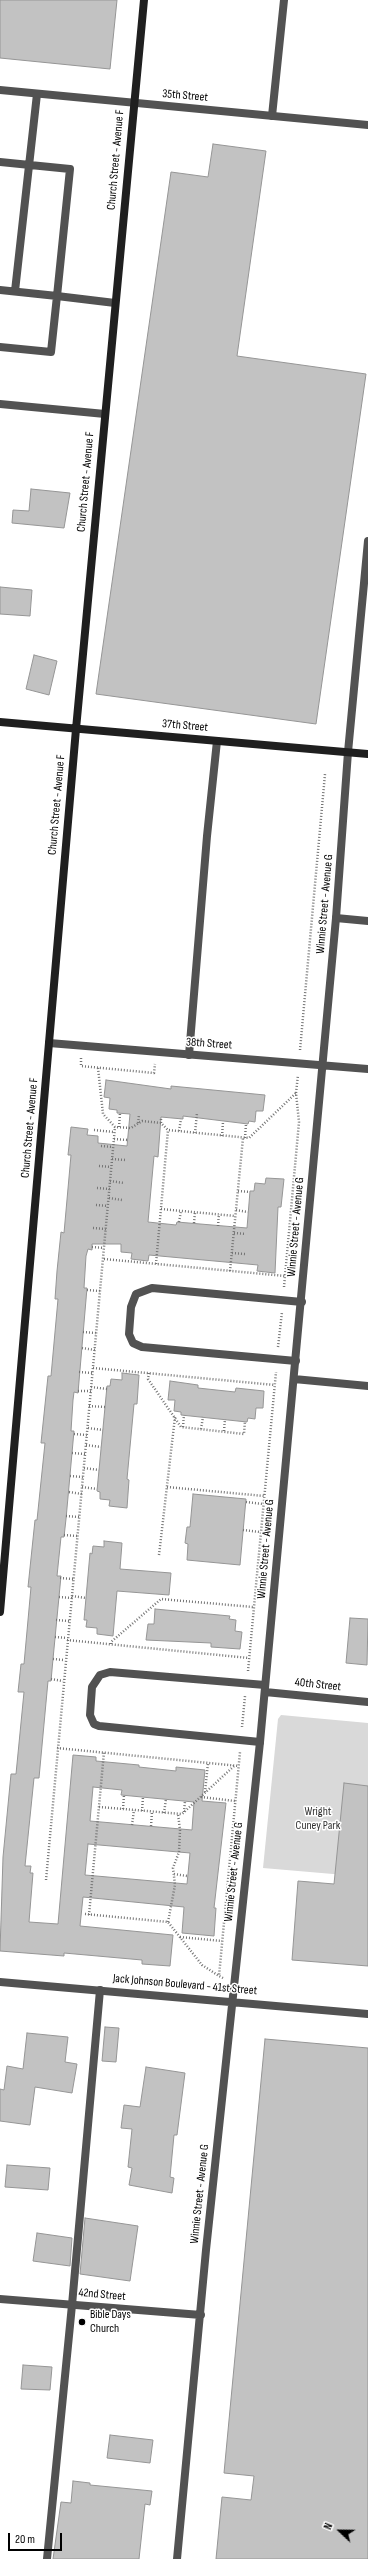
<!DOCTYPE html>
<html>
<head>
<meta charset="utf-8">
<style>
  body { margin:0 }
  #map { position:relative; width:368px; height:2559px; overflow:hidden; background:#fff; font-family:"Sofia Sans Condensed",sans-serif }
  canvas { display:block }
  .north { position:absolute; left:320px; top:2511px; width:40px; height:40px; -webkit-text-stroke:3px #fff; paint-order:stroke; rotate:292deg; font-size:11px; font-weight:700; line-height:16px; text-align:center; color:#000 }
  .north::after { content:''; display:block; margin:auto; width:14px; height:18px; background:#000; clip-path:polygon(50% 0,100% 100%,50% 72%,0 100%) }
  .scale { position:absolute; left:8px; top:2533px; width:54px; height:18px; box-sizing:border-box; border:2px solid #000; border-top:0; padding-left:5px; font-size:12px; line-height:14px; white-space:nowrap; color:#000; -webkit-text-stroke:3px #fff; paint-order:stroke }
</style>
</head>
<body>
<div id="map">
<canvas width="368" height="2559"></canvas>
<div class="north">N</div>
<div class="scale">20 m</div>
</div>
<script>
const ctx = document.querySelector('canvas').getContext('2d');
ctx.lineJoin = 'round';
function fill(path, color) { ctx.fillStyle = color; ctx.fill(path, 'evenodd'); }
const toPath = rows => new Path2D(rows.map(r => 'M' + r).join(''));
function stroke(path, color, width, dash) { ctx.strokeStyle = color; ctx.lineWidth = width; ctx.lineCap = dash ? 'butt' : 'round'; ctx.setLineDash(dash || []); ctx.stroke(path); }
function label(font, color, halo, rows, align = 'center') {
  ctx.font = font + ' "Sofia Sans Condensed",sans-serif'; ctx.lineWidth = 3; ctx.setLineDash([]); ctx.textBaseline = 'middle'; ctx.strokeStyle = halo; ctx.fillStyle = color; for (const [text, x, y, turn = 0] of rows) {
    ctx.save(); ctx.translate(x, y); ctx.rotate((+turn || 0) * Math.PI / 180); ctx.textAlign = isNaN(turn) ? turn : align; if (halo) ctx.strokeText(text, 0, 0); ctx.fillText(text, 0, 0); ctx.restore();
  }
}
const green = toPath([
  [281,1715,368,1723,368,1877,263,1868,278,1719]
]);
const building = toPath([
  [0,0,117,0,110,69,0,58,0,0],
  [213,144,266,151,237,356,366,374,316,724,96,694,171,172,208,177,213,144],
  [31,489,70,493,64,528,12,523,13,510,29,511,31,489],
  [0,587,32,590,30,616,0,614,0,587],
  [34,655,57,661,49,695,26,689,34,655],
  [106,1080,171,1089,171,1086,265,1095,263,1111,256,1111,255,1122,249,1121,248,1124,183,1116,183,1119,161,1117,158,1157,154,1156,148,1222,176,1225,177,1222,247,1228,250,1191,254,1191,255,1183,265,1184,266,1178,284,1179,281,1207,278,1207,275,1273,257,1271,258,1265,149,1255,148,1261,131,1259,132,1253,121,1252,121,1244,92,1244,92,1250,88,1249,86,1256,84,1288,87,1288,78,1393,74,1392,73,1400,71,1431,74,1431,66,1519,64,1537,61,1537,57,1576,61,1576,53,1659,51,1681,48,1681,39,1778,34,1778,25,1866,31,1866,30,1873,33,1873,29,1922,58,1924,73,1755,96,1757,96,1761,139,1765,139,1767,176,1771,176,1767,205,1770,202,1801,226,1803,214,1908,216,1908,214,1936,182,1933,184,1907,83,1897,80,1926,173,1935,170,1966,142,1964,142,1960,64,1953,64,1956,0,1951,3,1857,11,1774,16,1774,24,1692,18,1692,21,1664,24,1664,31,1587,28,1587,35,1520,37,1520,45,1443,41,1443,48,1376,51,1376,58,1299,55,1299,57,1271,61,1232,64,1233,71,1155,68,1155,71,1127,88,1129,87,1135,98,1136,98,1143,127,1146,130,1114,117,1113,117,1110,109,1109,110,1098,104,1097,106,1080],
  [93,1787,122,1790,121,1795,194,1802,192,1830,90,1821,93,1787],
  [88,1844,190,1853,187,1884,85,1875,88,1844],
  [122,1373,139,1375,137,1404,134,1404,127,1479,129,1480,127,1508,109,1506,110,1500,100,1499,100,1492,97,1491,107,1386,110,1386,111,1379,122,1380,122,1373],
  [170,1381,198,1385,198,1388,235,1392,236,1388,264,1391,263,1408,256,1408,255,1419,248,1418,247,1422,181,1415,181,1412,174,1411,175,1400,168,1400,170,1381],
  [193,1494,246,1499,240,1565,187,1560,188,1544,185,1543,187,1527,190,1527,193,1494],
  [104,1541,122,1543,120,1569,171,1573,169,1595,117,1591,113,1636,97,1634,97,1628,86,1627,87,1620,84,1620,90,1553,92,1554,93,1546,104,1547,104,1541],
  [155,1609,230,1616,229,1619,236,1620,235,1631,242,1632,240,1649,211,1647,211,1643,146,1640,148,1624,154,1624,155,1609],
  [350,1618,368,1619,367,1665,346,1663,350,1618],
  [344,1783,368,1786,368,1966,292,1960,298,1881,334,1884,344,1783],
  [105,2027,119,2028,116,2062,102,2061,105,2027],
  [27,2033,68,2037,65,2062,77,2064,72,2093,35,2087,30,2125,0,2121,0,2089,4,2090,7,2066,23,2069,27,2033],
  [265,2039,368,2048,368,2559,216,2559,222,2497,251,2500,254,2476,224,2473,265,2039],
  [146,2067,185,2073,177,2135,174,2135,170,2177,174,2178,172,2193,129,2185,132,2168,128,2167,132,2129,121,2128,124,2105,140,2107,146,2067],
  [7,2165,50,2168,48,2190,5,2187,7,2165],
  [85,2218,138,2226,130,2281,80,2274,85,2218],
  [37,2233,72,2238,70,2266,33,2261,37,2233],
  [23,2365,52,2367,50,2390,21,2389,23,2365],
  [110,2435,153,2440,150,2463,107,2458,110,2435],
  [73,2481,90,2483,90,2485,152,2491,150,2505,145,2504,139,2559,53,2559,61,2502,71,2503,73,2481]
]);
const path = toPath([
  [300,1050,325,774],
  [81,1058,81,1066,154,1073,155,1064],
  [98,1068,103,1114,115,1127,131,1128,142,1121,161,1123,168,1130,249,1138,296,1093],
  [138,1123,139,1115],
  [161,1123,161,1117],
  [119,1127,120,1113],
  [94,1130,114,1132],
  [179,1131,181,1119],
  [195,1133,197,1113],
  [222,1136,223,1122],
  [245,1138,246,1124],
  [114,1139,128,1140],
  [101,1146,113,1147],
  [112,1159,126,1160],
  [99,1166,111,1167],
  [110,1181,124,1183],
  [97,1188,110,1189],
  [238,1191,250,1192],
  [109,1198,122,1200],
  [96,1205,108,1206],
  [161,1209,235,1216],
  [236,1210,248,1212],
  [179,1222,181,1211],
  [194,1223,195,1212],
  [218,1226,219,1214],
  [93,1228,106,1229],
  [234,1233,246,1234],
  [92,1247,104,1248],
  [232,1253,245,1254],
  [104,1259,285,1276],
  [156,1264,168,1130],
  [230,1271,243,1138],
  [284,1287,299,1122,296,1093,298,1075],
  [87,1290,100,1291],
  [83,1332,96,1333],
  [278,1347,282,1312],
  [82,1348,95,1350],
  [93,1368,275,1385],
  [79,1372,93,1373],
  [149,1373,148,1379,181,1427,244,1434,245,1421],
  [91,1387,107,1389],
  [78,1391,91,1391],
  [89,1406,105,1407],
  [183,1427,184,1415],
  [88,1428,103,1430],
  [201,1429,203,1417],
  [224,1431,225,1419],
  [74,1434,87,1435],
  [86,1445,101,1447],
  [72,1453,85,1454],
  [84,1468,99,1470],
  [70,1476,83,1477],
  [82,1487,97,1489],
  [167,1487,264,1496],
  [69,1492,82,1494],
  [246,1502,263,1504],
  [66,1516,79,1517],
  [243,1530,260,1532],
  [64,1535,78,1536],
  [159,1555,175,1417],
  [60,1578,74,1579],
  [72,1596,86,1598],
  [59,1597,72,1598],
  [56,1620,69,1621],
  [55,1637,67,1638],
  [67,1640,249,1658],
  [111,1644,111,1642,161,1599,253,1607],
  [53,1659,64,1660],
  [248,1671,276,1372],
  [51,1679,63,1681],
  [242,1727,245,1696],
  [57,1748,239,1766],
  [205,1792,208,1763],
  [201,1797,235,1801],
  [99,1807,182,1814,234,1766],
  [123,1809,124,1795],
  [142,1811,143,1797],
  [184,1812,185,1801],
  [164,1813,166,1799],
  [132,1825,134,1810],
  [151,1826,152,1812],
  [174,1874,187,1876],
  [46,1880,115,1127],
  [85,1914,168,1922,202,1965,219,1976],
  [89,1915,104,1752],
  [168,1922,175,1885,173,1868,179,1852,180,1830,178,1814],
  [180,1937,222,1941],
  [223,1978,219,1976,240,1752]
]);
const lane = toPath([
  [272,116,284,0],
  [0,162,70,169,57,296,115,303],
  [0,290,57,296,51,352,0,347],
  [15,291,37,94],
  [0,404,105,414],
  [336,918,368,921],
  [189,1055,207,836,217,741],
  [296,1361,142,1347,133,1343,129,1334,131,1307,136,1294,152,1288,302,1302],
  [260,1742,99,1726,94,1724,90,1715,92,1687,100,1675,110,1672,265,1685],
  [47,2559,72,2305,100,1990]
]);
const street = toPath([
  [0,90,368,125],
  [49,1043,368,1069],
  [294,1379,368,1386],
  [265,1692,368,1702],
  [0,1982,368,2014],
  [0,2299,201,2315],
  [177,2559,206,2250,260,1742,336,918,348,752,368,541]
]);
const secondary = toPath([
  [0,722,368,754],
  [0,1612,76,729,144,0]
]);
const markers = [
  [82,2322,4,"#000"]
];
const streetNames = [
  ["35th Street",185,96,5],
  ["Church Street - Avenue F",116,160,-85],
  ["Church Street - Avenue F",86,482,-85],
  ["37th Street",185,726,5],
  ["Church Street - Avenue F",57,805,-85],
  ["Winnie Street - Avenue G",325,904,-85],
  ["38th Street",209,1044,4],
  ["Church Street - Avenue F",30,1128,-85],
  ["Winnie Street - Avenue G",296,1227,-85],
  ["Winnie Street - Avenue G",266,1549,-85],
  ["40th Street",318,1685,6],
  ["Winnie Street - Avenue G",234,1872,-84],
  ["Jack Johnson Boulevard - 41st Street",185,1985,5],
  ["Winnie Street - Avenue G",200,2194,-84],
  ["42nd Street",102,2295,5]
];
const parkNames = [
  ["Wright",318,1812],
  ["Cuney Park",318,1826]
];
const poiNames = [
  ["Bible Days",90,2315],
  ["Church",90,2329]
];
fill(green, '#d9d9d9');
fill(building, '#c2c2c2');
stroke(building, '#969696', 1);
stroke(path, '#747474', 2.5, [1, 2]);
stroke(lane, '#525252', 8);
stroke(street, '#525252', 8);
stroke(secondary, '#1f1f1f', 8);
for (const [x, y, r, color] of markers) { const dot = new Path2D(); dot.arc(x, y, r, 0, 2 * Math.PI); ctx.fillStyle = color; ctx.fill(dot); stroke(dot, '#fff', 1.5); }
label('12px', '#000', '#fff', streetNames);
label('12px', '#303030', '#fff', parkNames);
label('12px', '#000', '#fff', poiNames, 'left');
</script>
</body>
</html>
